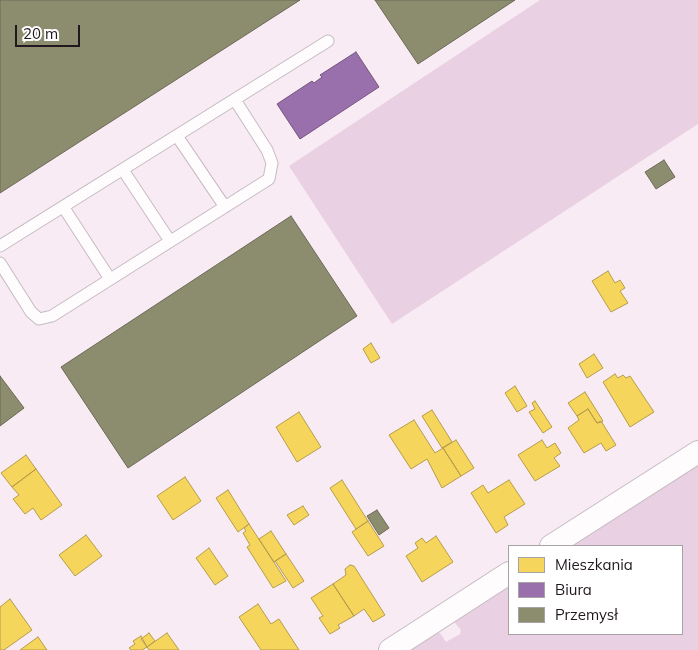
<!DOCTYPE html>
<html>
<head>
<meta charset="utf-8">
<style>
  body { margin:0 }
  #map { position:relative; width:698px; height:650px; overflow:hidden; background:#f8ebf4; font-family:Mulish,sans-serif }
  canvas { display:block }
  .legend { position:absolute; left:508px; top:545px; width:175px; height:90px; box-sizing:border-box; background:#fff; border:1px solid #a6a2a5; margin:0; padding:6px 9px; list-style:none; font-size:15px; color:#21171e }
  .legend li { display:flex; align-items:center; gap:10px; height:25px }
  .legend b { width:25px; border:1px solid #a6a2a5 }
  .scale { position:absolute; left:15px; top:25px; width:65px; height:22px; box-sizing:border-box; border:2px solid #21171e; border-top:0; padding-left:6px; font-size:15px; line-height:18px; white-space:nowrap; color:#21171e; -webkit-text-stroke:4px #fff; paint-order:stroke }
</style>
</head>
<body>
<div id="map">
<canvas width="698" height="650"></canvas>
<ul class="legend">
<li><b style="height:14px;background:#f6d55c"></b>Mieszkania</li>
<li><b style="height:14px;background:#9970ab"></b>Biura</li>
<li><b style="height:14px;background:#8c8c6e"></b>Przemysł</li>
</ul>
<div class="scale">20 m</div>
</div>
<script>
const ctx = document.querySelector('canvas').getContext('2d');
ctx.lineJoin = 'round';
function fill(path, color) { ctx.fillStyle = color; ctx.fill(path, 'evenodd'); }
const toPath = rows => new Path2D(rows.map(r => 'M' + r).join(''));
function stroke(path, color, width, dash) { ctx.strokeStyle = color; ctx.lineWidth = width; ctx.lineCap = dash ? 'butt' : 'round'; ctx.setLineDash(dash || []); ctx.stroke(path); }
const green = toPath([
  [540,0,698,0,698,124,392,324,289,166],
  [698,463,698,650,405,650,433,631,440,633,446,642,460,634,461,630,455,623,456,616,509,582,509,634,682,634,682,546,566,546]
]);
const homes = toPath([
  [608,271,615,283,620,280,625,288,620,291,628,303,611,312,592,281,608,271],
  [371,343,380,358,371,363,363,349,371,343],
  [594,354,603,368,587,378,579,364,594,354],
  [615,374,618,378,623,375,626,378,630,376,654,412,630,427,603,382,615,374],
  [515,386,527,406,517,412,505,393,515,386],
  [585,392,603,421,602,422,597,423,588,409,577,416,568,403,585,392],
  [535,401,552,427,543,433,529,412,535,409,532,403,535,401],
  [588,409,597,423,601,421,616,445,606,451,601,443,584,453,568,428,579,420,577,416,588,409],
  [432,410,452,442,442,448,422,416,432,410],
  [299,412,321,447,297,462,276,427,299,412],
  [414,420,435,453,443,448,461,476,442,488,427,459,411,469,389,435,414,420],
  [456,440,474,468,461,476,443,448,456,440],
  [542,440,547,448,555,443,561,453,554,458,560,466,535,481,518,455,542,440],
  [26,455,36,469,12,487,1,473,26,455],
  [36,469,62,505,41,520,33,508,25,514,13,499,19,495,12,487,36,469],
  [185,477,201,501,173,520,157,496,185,477],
  [342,480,368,521,356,529,330,488,342,480],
  [509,480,525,504,504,517,508,525,496,533,471,493,483,485,488,493,509,480],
  [228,490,249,524,238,532,216,498,228,490],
  [303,506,309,515,294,525,287,515,303,506],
  [368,521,384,546,368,556,352,532,368,521],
  [249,524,286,581,273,588,247,547,250,545,243,533,246,531,244,528,249,524],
  [271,531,286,554,274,562,259,539,271,531],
  [86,535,102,556,75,576,59,555,86,535],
  [436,536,453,562,422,582,406,556,418,548,415,543,422,538,426,543,436,536],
  [209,548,228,576,215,585,196,558,209,548],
  [286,554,304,581,293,588,275,561,286,554],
  [350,565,354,566,385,615,373,622,364,609,354,616,333,584,346,575,345,569,350,565],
  [333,584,354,616,338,625,340,628,330,634,319,618,323,616,311,598,333,584],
  [10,599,32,630,4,650,0,650,0,607,10,599],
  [258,604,271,624,279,619,299,650,261,650,239,617,258,604],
  [149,633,155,641,147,647,141,639,149,633],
  [167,633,179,650,149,650,147,647,167,633],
  [141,636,147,647,142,650,131,650,129,648,135,644,133,641,141,636],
  [38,637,47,650,20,650,38,637]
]);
const offices = toPath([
  [356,52,379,87,300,139,277,104,312,81,314,83,322,77,320,75,356,52]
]);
const industry = toPath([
  [0,0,300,0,0,193,0,0],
  [375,0,515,0,418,64,375,0],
  [664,160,675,177,656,189,645,172,664,160],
  [291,216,357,316,128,468,61,367,291,216],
  [0,376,24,408,0,426,0,376],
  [377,510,389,528,379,535,367,516,377,510]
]);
const lane = toPath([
  [177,136,225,207],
  [123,170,170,241],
  [64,208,110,279],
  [0,246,328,41],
  [0,263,31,312,39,319,52,316,269,179,272,163,267,150,235,100]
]);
const street = toPath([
  [551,546,698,452],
  [390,650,509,573]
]);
fill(green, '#e9d0e2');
fill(homes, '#f6d55c');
stroke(homes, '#b69c49', 1);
fill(offices, '#9970ab');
stroke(offices, '#755581', 1);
fill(industry, '#8c8c6e');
stroke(industry, '#6c6956', 1);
stroke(lane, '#c6bbc2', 13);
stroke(street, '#c6bbc2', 24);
stroke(lane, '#fefcfd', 11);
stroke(street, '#fefcfd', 22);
</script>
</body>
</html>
